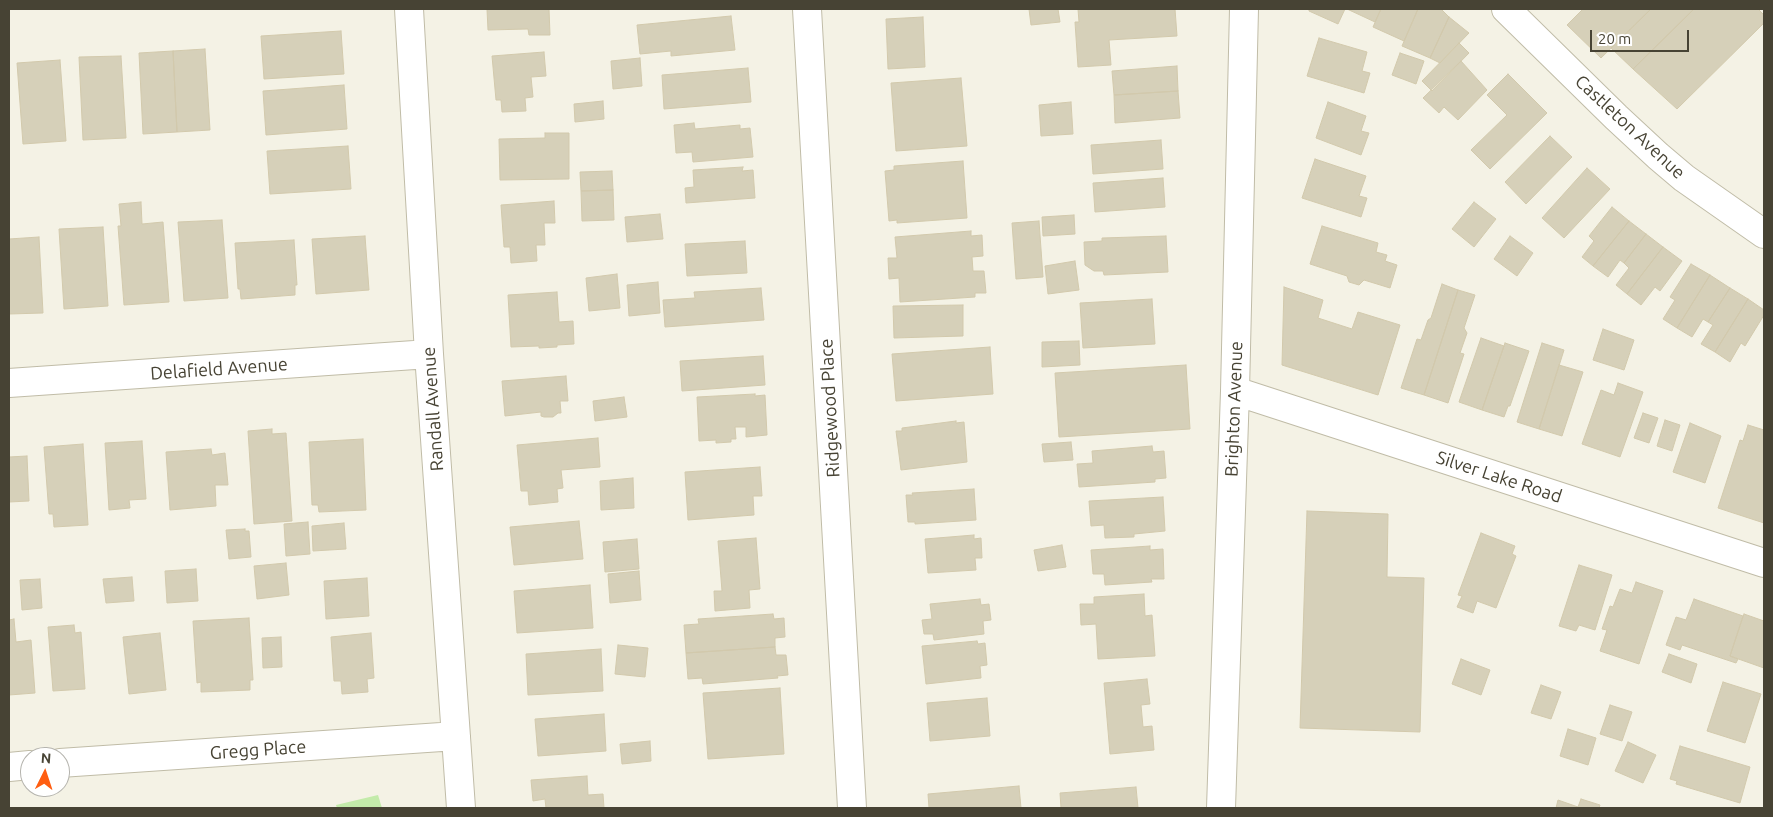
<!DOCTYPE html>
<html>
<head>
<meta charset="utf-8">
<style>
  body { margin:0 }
  #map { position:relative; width:1773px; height:817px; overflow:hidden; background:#f4f2e5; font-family:Ubuntu,sans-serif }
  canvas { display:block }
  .frame { position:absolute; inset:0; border:10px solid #474334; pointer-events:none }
  .north { position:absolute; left:20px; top:747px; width:50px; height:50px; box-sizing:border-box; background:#fff; border:1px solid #b5b4ae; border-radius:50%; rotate:4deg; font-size:14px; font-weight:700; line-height:20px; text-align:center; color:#474334 }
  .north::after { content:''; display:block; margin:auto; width:18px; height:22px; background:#ff5e11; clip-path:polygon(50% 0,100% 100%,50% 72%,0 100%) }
  .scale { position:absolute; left:1590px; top:30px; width:99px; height:22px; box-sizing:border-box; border:2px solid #474334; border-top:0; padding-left:6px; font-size:15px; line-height:18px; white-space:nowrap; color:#474334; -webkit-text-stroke:4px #fff; paint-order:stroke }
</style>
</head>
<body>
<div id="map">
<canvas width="1773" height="817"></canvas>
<div class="frame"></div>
<div class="north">N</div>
<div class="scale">20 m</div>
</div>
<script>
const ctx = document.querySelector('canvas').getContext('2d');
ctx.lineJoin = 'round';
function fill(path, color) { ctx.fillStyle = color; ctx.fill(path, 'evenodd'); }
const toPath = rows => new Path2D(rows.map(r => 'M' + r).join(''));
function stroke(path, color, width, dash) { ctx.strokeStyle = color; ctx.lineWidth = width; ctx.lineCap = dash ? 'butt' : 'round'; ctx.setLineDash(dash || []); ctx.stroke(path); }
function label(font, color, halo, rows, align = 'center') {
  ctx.font = font + ' Ubuntu,sans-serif'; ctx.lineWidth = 4.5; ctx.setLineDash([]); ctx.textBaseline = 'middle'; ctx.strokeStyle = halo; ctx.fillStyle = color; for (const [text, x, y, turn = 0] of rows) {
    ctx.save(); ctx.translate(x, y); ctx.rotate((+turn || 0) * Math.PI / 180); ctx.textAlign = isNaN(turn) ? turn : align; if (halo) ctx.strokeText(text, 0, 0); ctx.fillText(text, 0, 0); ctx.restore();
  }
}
const green = toPath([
  [378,795,382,808,337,808,336,805]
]);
const building = toPath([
  [487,9,549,9,550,35,529,35,528,29,488,30,487,9],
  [1029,9,1058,9,1060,22,1031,25,1029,9],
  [1078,9,1175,9,1177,36,1109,40,1111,65,1078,67,1075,22,1079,22,1078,9],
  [1309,9,1345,9,1338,24,1309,11,1309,9],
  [1347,9,1381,9,1375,22,1347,9],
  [1381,9,1418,9,1404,41,1373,27,1381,9],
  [1418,9,1441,9,1449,17,1430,58,1402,46,1418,9],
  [1583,9,1651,9,1601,58,1567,25,1583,9],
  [1651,9,1694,9,1633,69,1611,48,1651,9],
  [1694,9,1758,9,1764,15,1764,23,1677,109,1633,69,1694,9],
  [731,16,735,50,671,56,671,51,640,54,637,25,731,16],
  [923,17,925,67,888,69,886,19,923,17],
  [1449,17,1469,33,1440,63,1430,58,1449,17],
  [341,31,344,74,264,79,261,36,341,31],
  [1319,38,1367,52,1362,71,1370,73,1364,93,1307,76,1319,38],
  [1459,43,1469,53,1432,91,1422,81,1459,43],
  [205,49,210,130,177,132,173,51,205,49],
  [173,51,177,132,143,134,139,53,173,51],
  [544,52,546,76,531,77,533,97,525,98,526,111,502,112,501,100,496,100,492,56,544,52],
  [1400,53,1424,61,1416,84,1392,75,1400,53],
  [121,56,126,138,83,140,79,57,121,56],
  [640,58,642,86,613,89,611,61,640,58],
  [60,60,66,141,23,144,17,63,60,60],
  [1461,61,1487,90,1458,120,1444,107,1439,113,1423,98,1461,61],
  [1177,66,1178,91,1114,95,1112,71,1177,66],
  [748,68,751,102,664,109,662,75,748,68],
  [1508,74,1547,113,1490,169,1471,150,1507,115,1487,95,1508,74],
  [961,78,967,146,896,151,891,83,961,78],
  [344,85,347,129,266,135,263,91,344,85],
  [1178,91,1180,118,1115,123,1114,95,1178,91],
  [603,101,604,119,575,122,574,104,603,101],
  [1071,102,1073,134,1041,136,1039,105,1071,102],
  [1328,102,1366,116,1361,131,1369,133,1361,155,1316,138,1328,102],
  [694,123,695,129,740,125,740,129,750,128,753,157,693,162,692,152,676,153,674,125,694,123],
  [545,133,569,133,569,179,500,180,499,139,545,138,545,133],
  [1550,136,1572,157,1526,204,1505,182,1550,136],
  [1161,140,1163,169,1093,174,1091,145,1161,140],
  [348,146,351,189,270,194,267,151,348,146],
  [1315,159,1366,176,1359,196,1367,198,1361,217,1302,198,1315,159],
  [963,161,967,218,897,223,897,220,889,221,885,171,894,170,894,166,963,161],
  [743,167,742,171,753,170,755,198,686,203,685,188,694,187,693,170,743,167],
  [1587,168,1610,189,1564,238,1542,218,1587,168],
  [612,171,613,190,581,191,580,172,612,171],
  [1163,178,1165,207,1095,212,1093,183,1163,178],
  [613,190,614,220,582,221,581,191,613,190],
  [554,201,555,223,544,223,545,245,536,245,537,261,511,263,510,247,504,247,501,205,554,201],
  [141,202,142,224,163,222,169,302,124,305,118,226,121,226,119,204,141,202],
  [1474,202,1496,219,1474,247,1452,229,1474,202],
  [1612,207,1629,221,1593,266,1582,257,1594,241,1589,236,1612,207],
  [660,214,663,239,627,242,625,217,660,214],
  [1074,215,1075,234,1043,236,1042,217,1074,215],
  [222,220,228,298,184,301,178,222,222,220],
  [1039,221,1043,277,1016,279,1012,223,1039,221],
  [1629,221,1646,234,1624,263,1620,260,1608,277,1593,266,1629,221],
  [1322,226,1378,243,1376,252,1387,255,1385,261,1397,265,1390,288,1364,280,1359,285,1349,282,1347,276,1310,264,1322,226],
  [103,227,108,306,64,309,59,229,103,227],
  [971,231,971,236,982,235,983,256,972,257,973,271,984,271,986,293,975,293,975,297,900,302,899,278,889,279,888,258,897,258,895,237,971,231],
  [1646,234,1663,247,1627,294,1616,285,1629,268,1624,263,1646,234],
  [365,236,369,290,316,294,312,239,365,236],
  [1166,236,1168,272,1104,275,1103,271,1094,271,1085,265,1084,242,1102,241,1102,238,1166,236],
  [1510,236,1533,253,1517,276,1494,259,1510,236],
  [39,237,43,313,9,314,9,239,39,237],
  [294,240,297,285,295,285,295,295,241,299,240,289,238,289,235,243,294,240],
  [745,241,747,273,687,276,685,244,745,241],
  [1663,247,1682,261,1660,291,1655,287,1641,305,1627,294,1663,247],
  [1075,261,1079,290,1048,294,1045,266,1075,261],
  [1691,264,1710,275,1677,328,1663,319,1675,300,1670,297,1691,264],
  [617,274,620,308,589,311,586,278,617,274],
  [1710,275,1730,288,1708,322,1703,319,1692,337,1677,328,1710,275],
  [658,282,660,313,629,316,627,285,658,282],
  [1442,284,1458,290,1424,395,1401,388,1417,339,1421,340,1428,320,1431,318,1442,284],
  [1284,287,1323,300,1318,318,1352,329,1358,312,1400,325,1378,395,1282,365,1284,287],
  [761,288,764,320,665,327,663,300,695,298,694,292,761,288],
  [1730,288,1748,299,1715,352,1701,344,1713,325,1708,322,1730,288],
  [1458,290,1475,295,1464,328,1467,333,1460,353,1464,354,1448,403,1424,395,1458,290],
  [557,292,559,322,573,321,574,344,557,345,557,347,539,348,539,346,511,347,508,295,557,292],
  [1152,299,1155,344,1083,348,1080,303,1152,299],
  [1748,299,1764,310,1764,315,1745,346,1741,343,1730,362,1715,352,1748,299],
  [963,305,963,336,894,338,893,306,963,305],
  [1603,329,1634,340,1624,370,1593,360,1603,329],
  [1481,338,1504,346,1482,410,1459,402,1481,338],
  [1079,341,1080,365,1042,367,1042,342,1079,341],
  [1505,343,1529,351,1510,406,1508,406,1504,417,1482,410,1505,343],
  [1542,343,1564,350,1539,429,1517,422,1542,343],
  [990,347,993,394,896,401,892,354,990,347],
  [763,356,765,385,682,391,680,361,763,356],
  [1186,365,1190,429,1059,437,1055,373,1186,365],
  [1559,365,1583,372,1562,436,1539,429,1559,365],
  [566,376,568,401,560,401,561,413,558,413,553,417,544,417,541,416,541,412,505,416,502,381,566,376],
  [1618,383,1643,392,1620,457,1582,444,1601,390,1614,395,1618,383],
  [755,394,755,396,765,395,767,435,746,437,746,427,735,427,736,439,731,439,731,442,716,443,716,440,699,441,697,397,755,394],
  [624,397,627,417,595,421,593,401,624,397],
  [1643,413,1658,418,1649,443,1634,438,1643,413],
  [1665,420,1680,425,1672,451,1657,446,1665,420],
  [956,421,956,423,964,422,967,462,901,470,896,431,902,431,902,428,956,421],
  [1690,423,1721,436,1705,483,1673,472,1690,423],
  [1748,425,1764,430,1764,523,1718,508,1740,440,1743,441,1748,425],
  [272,429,272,434,286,433,292,521,254,524,248,431,272,429],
  [598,438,600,467,561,470,563,488,557,489,558,502,529,505,528,491,521,491,517,445,598,438],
  [363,439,366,510,319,512,318,505,312,505,309,442,363,439],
  [142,441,146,499,129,500,130,508,109,510,105,443,142,441],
  [1071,442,1073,460,1044,462,1042,444,1071,442],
  [83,444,88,525,54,527,53,514,49,514,44,447,83,444],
  [1152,446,1153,452,1164,451,1166,478,1155,479,1155,482,1079,487,1077,464,1093,463,1092,451,1152,446],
  [211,449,212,455,225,453,228,485,215,485,216,506,170,510,166,452,211,449],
  [27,456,29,501,9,502,9,457,27,456],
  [760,467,762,496,753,496,754,515,688,520,685,472,760,467],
  [633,478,634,508,601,510,600,481,633,478],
  [974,489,976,520,915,524,915,522,908,522,906,495,913,495,912,493,974,489],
  [1163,497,1165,531,1134,534,1134,537,1105,538,1104,525,1091,526,1089,501,1163,497],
  [1307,511,1388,514,1387,577,1424,578,1420,732,1300,728,1307,511],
  [579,521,583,559,514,565,510,527,579,521],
  [308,522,310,554,286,556,284,524,308,522],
  [344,523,346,549,313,551,312,526,344,523],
  [245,529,245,531,249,531,251,557,229,559,226,530,245,529],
  [1481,533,1515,546,1512,554,1516,556,1496,608,1477,601,1473,613,1457,607,1462,596,1458,595,1481,533],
  [974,535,974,539,981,538,982,558,975,558,976,570,928,573,925,539,974,535],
  [756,538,760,589,749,590,750,608,715,611,714,591,722,591,718,541,756,538],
  [637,539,639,569,605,572,603,542,637,539],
  [1062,545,1066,567,1038,571,1034,550,1062,545],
  [1150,546,1150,550,1163,549,1164,579,1151,579,1152,582,1105,585,1104,574,1093,574,1091,550,1150,546],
  [286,563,289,595,257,599,254,566,286,563],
  [1579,565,1612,575,1595,630,1579,625,1576,631,1559,626,1579,565],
  [196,569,198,601,167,603,165,571,196,569],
  [639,571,641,600,610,603,608,574,639,571],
  [132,577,134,601,106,603,103,579,132,577],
  [367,578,369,616,326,619,324,581,367,578],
  [40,579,42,608,22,610,20,580,40,579],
  [1636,582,1663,591,1639,664,1600,651,1607,630,1602,629,1610,606,1613,607,1620,589,1632,593,1636,582],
  [590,585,593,628,517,633,514,591,590,585],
  [1144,594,1145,616,1152,615,1155,656,1098,659,1096,624,1081,625,1080,604,1094,604,1094,597,1144,594],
  [980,599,981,605,989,604,991,620,983,621,984,634,934,640,933,634,924,634,922,620,932,619,930,604,980,599],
  [1694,599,1743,616,1730,656,1738,659,1736,663,1682,645,1680,650,1666,645,1676,617,1686,620,1694,599],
  [773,614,774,619,784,618,785,637,775,638,775,647,686,653,684,625,699,624,698,619,773,614],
  [1744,614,1764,621,1764,668,1730,656,1744,614],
  [249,618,253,680,250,680,250,690,201,692,201,682,197,683,193,621,249,618],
  [14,619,16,642,31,640,35,693,9,695,9,620,14,619],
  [74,625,75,633,81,632,85,689,53,691,48,627,74,625],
  [160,633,166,690,129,694,123,637,160,633],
  [371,633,374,678,367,679,368,692,342,694,341,681,334,681,331,637,371,633],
  [281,637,282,667,263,668,262,638,281,637],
  [977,641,978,644,985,643,987,665,980,666,981,678,926,684,922,646,977,641],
  [618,645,648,648,645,677,615,674,618,645],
  [775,647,776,655,786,655,788,675,777,676,778,678,703,684,702,678,688,679,686,653,775,647],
  [601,649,603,691,528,695,526,654,601,649],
  [1669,654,1697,664,1691,683,1662,672,1669,654],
  [1461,659,1490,670,1481,695,1452,684,1461,659],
  [1147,679,1150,704,1141,705,1143,727,1152,726,1154,750,1110,754,1104,683,1147,679],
  [1723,682,1761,694,1745,743,1707,731,1723,682],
  [1541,685,1561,692,1551,719,1531,713,1541,685],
  [780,688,784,754,708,759,703,693,780,688],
  [987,698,990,736,930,741,927,703,987,698],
  [1610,705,1632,712,1622,741,1600,734,1610,705],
  [604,714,606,751,538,756,535,719,604,714],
  [1568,729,1596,738,1588,765,1560,756,1568,729],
  [650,741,651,761,622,764,620,744,650,741],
  [1628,742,1656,755,1643,783,1615,771,1628,742],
  [1680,746,1750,767,1740,803,1676,784,1677,781,1670,779,1680,746],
  [587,776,588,795,603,794,604,808,546,808,545,799,533,801,531,780,587,776],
  [1019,786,1021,808,929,808,928,794,1019,786],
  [1136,787,1138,808,1061,808,1060,793,1136,787],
  [1581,799,1600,805,1599,808,1556,808,1558,800,1578,807,1581,799]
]);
const minor = toPath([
  [409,9,429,354,461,808],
  [807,9,852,808],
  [9,383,429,354],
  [1235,391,1764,563],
  [60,763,456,736],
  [9,767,30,765],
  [1221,808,1235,391,1244,9]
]);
const tertiary = toPath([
  [1506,9,1616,117,1658,156,1684,178,1764,234]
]);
const streetNames = [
  ["Castleton Avenue",1630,127,43],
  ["Delafield Avenue",219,369,-4],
  ["Ridgewood Place",830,408,-93],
  ["Randall Avenue",433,409,-94],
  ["Brighton Avenue",1234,409,-88],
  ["Silver Lake Road",1499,477,18],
  ["Gregg Place",258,750,-4]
];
fill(green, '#c3ebaa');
fill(building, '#d6d0b9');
stroke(building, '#d2c9ac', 1);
stroke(minor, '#c0bca7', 30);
stroke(tertiary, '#c0bca7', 30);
stroke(minor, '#fff', 28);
stroke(tertiary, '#fff', 28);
label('18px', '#474334', '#fff', streetNames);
</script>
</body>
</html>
